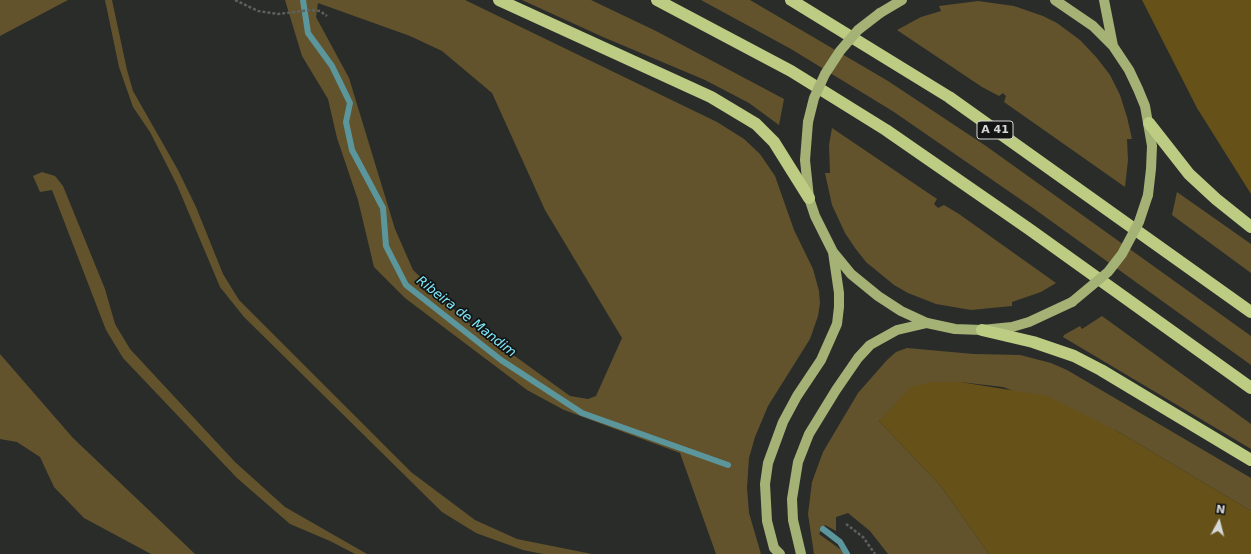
<!DOCTYPE html>
<html>
<head>
<meta charset="utf-8">
<style>
  body { margin:0 }
  #map { position:relative; width:1251px; height:554px; overflow:hidden; background:#2a2c2a; font-family:"DejaVu Sans",sans-serif }
  canvas { display:block }
  .north { position:absolute; left:1199px; top:502px; width:40px; height:40px; -webkit-text-stroke:3px #131413; paint-order:stroke; rotate:7deg; font-size:11px; font-weight:700; line-height:16px; text-align:center; color:#d6d8d7 }
  .north::after { content:''; display:block; margin:auto; width:14px; height:18px; background:#d6d8d7; clip-path:polygon(50% 0,100% 100%,50% 72%,0 100%) }
</style>
</head>
<body>
<div id="map">
<canvas width="1251" height="554"></canvas>
<div class="north">N</div>
</div>
<script>
const ctx = document.querySelector('canvas').getContext('2d');
ctx.lineJoin = 'round';
function fill(path, color) { ctx.fillStyle = color; ctx.fill(path, 'evenodd'); }
const toPath = rows => new Path2D(rows.map(r => 'M' + r).join(''));
function stroke(path, color, width, dash) { ctx.strokeStyle = color; ctx.lineWidth = width; ctx.lineCap = dash ? 'butt' : 'round'; ctx.setLineDash(dash || []); ctx.stroke(path); }
function label(font, color, halo, rows, align = 'center') {
  ctx.font = font + ' "DejaVu Sans",sans-serif'; ctx.lineWidth = 3.5; ctx.setLineDash([]); ctx.textBaseline = 'middle'; ctx.strokeStyle = halo; ctx.fillStyle = color; for (const [text, x, y, turn = 0] of rows) {
    ctx.save(); ctx.translate(x, y); ctx.rotate((+turn || 0) * Math.PI / 180); ctx.textAlign = isNaN(turn) ? turn : align; if (halo) ctx.strokeText(text, 0, 0); ctx.fillText(text, 0, 0); ctx.restore();
  }
}
const green = toPath([
  [0,0,68,0,0,36],
  [105,0,112,0,127,70,133,91,178,170,196,207,223,274,239,300,411,472,475,520,517,539,592,554,543,554,523,550,476,533,442,512,244,317,220,287,177,185,150,132,133,107,119,67],
  [285,0,465,0,717,122,744,139,760,154,775,176,794,230,813,269,819,291,820,303,818,316,810,339,768,406,755,437,749,458,747,488,749,513,761,554,716,554,680,453,564,410,527,390,405,298,374,267,358,200,337,138,328,99,302,56],
  [318,3,410,36,442,51,492,93,545,210,622,338,596,396,588,399,570,396,465,320,413,270,395,229,349,78,316,17],
  [522,0,591,0,656,31,784,99,779,125,749,103,705,80,603,37],
  [701,0,750,0,888,81,986,146,1251,336,1251,365,1033,208,894,112,791,49],
  [978,1,1014,6,1043,16,1057,23,1080,40,1097,58,1110,75,1120,95,1127,117,1132,139,1127,139,1128,160,1125,187,1004,102,1006,96,1003,93,999,96,982,87,897,30,921,17,941,11,939,6],
  [832,128,937,199,934,204,938,208,944,205,959,214,1056,283,1041,292,1012,302,1012,306,971,310,936,304,908,293,894,285,866,262,855,248,845,233,832,205,825,173,830,173,829,145],
  [42,172,55,176,63,186,105,289,115,324,130,349,235,462,285,507,367,554,355,554,330,541,290,524,237,478,123,358,106,330,52,190,40,192,33,176],
  [1177,192,1251,244,1251,273,1172,215],
  [1102,316,1251,424,1251,449,1063,337,1064,335,1080,326,1082,329],
  [907,348,974,354,1020,355,1051,363,1067,370,1251,478,1251,511,1117,431,1003,387,960,382,932,382,879,421,941,486,989,554,888,554,870,531,848,513,836,517,836,531,825,525,819,534,847,554,814,554,808,514,812,482,823,452,858,393,887,360,896,352],
  [0,354,73,438,195,554,151,554,84,518,54,487,40,457,17,442,0,439]
]);
const forest = toPath([
  [1142,0,1251,0,1251,194,1197,108],
  [932,382,960,382,1047,396,1117,431,1251,511,1251,554,989,554,941,486,879,421,911,387]
]);
const stream = toPath([
  [303,0,308,33,332,66,350,103,346,122,352,150,383,208,386,246,406,285,501,360,582,413,728,465],
  [823,529,840,542,847,554]
]);
const path = toPath([
  [235,0,258,11,278,14,311,10,320,11,327,16],
  [846,524,863,537,875,554]
]);
const major = toPath([
  [1055,0,1093,26,1113,46,1129,70,1138,89,1145,106,1152,146,1151,169,1148,195],
  [1104,0,1113,46],
  [880,13,902,0],
  [808,122,805,160,809,198,815,216,833,252,851,274,878,296,901,311,927,323,955,329,982,330,1012,327,1029,322,1072,302],
  [780,554,774,548,767,521,765,484,768,463,783,422,797,396,821,360,837,324,839,307,839,293,833,252],
  [801,554,793,520,792,499,798,462,809,434,836,390,858,358,870,345,897,330,927,323]
]);
const highway = toPath([
  [499,0,711,97,756,124,774,142,809,198],
  [657,0,791,71,886,130,1029,229,1251,388],
  [791,0,949,97,1251,312],
  [1149,123,1189,174,1216,199,1251,227],
  [982,330,1033,342,1074,356,1101,370,1251,460]
]);
const majorBridge = toPath([
  [808,122,814,98,825,74,840,51,858,30,880,13],
  [1072,302,1108,272,1122,254,1139,222,1148,195]
]);
const shields = [
  [995,130,36]
];
const shieldNames = [
  ["A 41",995,130]
];
const waterNames = [
  ["Ribeira de Mandim",466,317,38]
];
fill(green, '#62532c');
fill(forest, '#665218');
stroke(stream, '#5c969d', 6);
stroke(path, '#5e605f', 2.5, [3, 2]);
stroke(major, '#a5b275', 10);
stroke(highway, '#bccc82', 12);
stroke(majorBridge, '#a5b275', 10);
for (const [x, y, w] of shields) { const box = new Path2D(); box.roundRect(x - w / 2, y - 9, w, 18, 3); ctx.fillStyle = '#131413'; ctx.fill(box); stroke(box, '#d6d8d7', 1); }
label('bold 11px', '#d6d8d7', null, shieldNames);
label('italic 13px', '#7eeafb', '#131413', waterNames);
</script>
</body>
</html>
